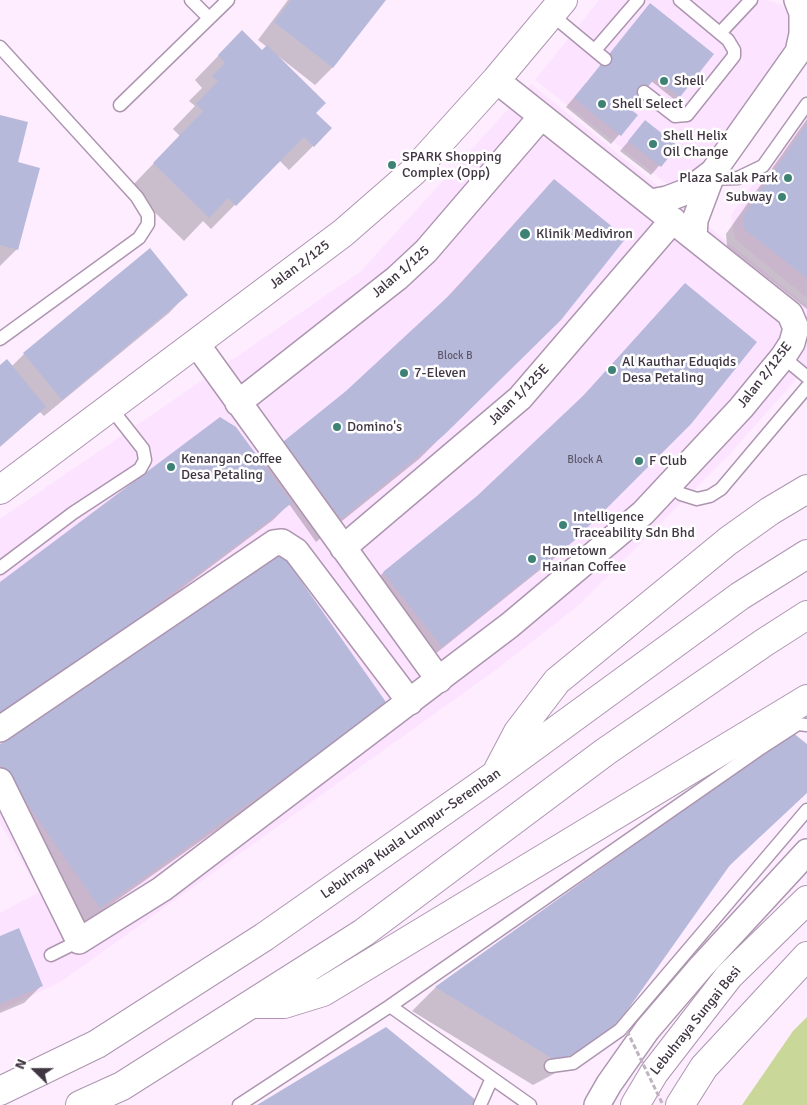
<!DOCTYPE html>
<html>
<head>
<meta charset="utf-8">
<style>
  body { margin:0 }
  #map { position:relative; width:807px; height:1105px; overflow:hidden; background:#fdedff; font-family:Signika,sans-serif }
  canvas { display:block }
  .north { position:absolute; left:10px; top:1045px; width:50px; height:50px; -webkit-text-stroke:4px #fff; paint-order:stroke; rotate:292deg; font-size:14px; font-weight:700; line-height:20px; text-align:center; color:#403642 }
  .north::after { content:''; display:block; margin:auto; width:18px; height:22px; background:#403642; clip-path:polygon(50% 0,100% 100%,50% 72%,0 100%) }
</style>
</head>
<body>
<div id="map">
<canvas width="807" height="1105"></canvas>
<div class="north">N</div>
</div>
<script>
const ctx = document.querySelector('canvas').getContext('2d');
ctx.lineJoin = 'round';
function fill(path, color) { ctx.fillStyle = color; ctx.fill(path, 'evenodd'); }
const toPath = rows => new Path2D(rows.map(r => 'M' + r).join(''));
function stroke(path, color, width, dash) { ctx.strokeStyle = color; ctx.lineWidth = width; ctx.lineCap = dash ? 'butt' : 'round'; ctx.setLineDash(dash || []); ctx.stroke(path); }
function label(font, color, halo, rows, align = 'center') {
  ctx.font = font + ' Signika,sans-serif'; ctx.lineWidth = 5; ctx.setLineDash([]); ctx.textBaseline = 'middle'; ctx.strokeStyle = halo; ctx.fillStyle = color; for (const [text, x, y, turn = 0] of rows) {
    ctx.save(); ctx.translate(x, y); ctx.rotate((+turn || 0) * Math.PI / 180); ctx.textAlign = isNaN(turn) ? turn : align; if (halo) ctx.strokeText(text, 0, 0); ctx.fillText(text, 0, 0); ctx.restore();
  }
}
const built = toPath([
  [599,0,767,0,785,6,793,23,792,37,692,180,666,183,535,80],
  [531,84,807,306,807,367,729,455,579,605,497,669,62,981,0,1011,0,913,39,892,0,823,0,519,360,272],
  [807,108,807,298,735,239,731,215]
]);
const green = toPath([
  [807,1017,807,1105,742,1105,793,1031]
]);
const shadow = toPath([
  [288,0,385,0,332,68,315,85,278,56,277,57,315,113,331,128,289,170,279,160,211,229,203,221,184,241,130,188,180,136,173,129,195,106,189,101,202,88,195,80,219,55,262,51,267,47,258,40],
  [712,54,675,100,651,81,628,109,636,115,611,144,566,107,586,83],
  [0,116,16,163,17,249,0,266],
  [807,119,807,309,727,246,726,234],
  [645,122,676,146,651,175,620,151],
  [555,180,560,319,419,459,316,542,289,504,273,520,0,725,0,584,262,464,284,442,347,392,440,305],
  [685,284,690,423,556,557,424,663,366,590,383,573,478,497,574,406],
  [186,295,169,313,44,416,40,412,0,447,0,366,11,367,24,354],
  [369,722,82,925,0,806,0,746],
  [792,734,807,745,807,791,726,869,587,1056,533,1085,412,1011,435,988],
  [0,937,42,985,24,1003,0,1013]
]);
const building = toPath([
  [291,0,386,0,333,68,274,22],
  [650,3,714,54,680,97,655,78,630,109,638,115,621,136,574,98],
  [242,30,262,50,267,45,326,103,316,113,332,128,314,147,304,137,236,206,228,198,209,218,153,163,203,111,196,104,218,81,212,76,225,63,218,55],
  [0,115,28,122,18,162,40,168,18,250,0,245],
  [645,120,678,146,661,167,628,141],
  [807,124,807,278,744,229,743,216],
  [554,179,626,238,561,320,444,435,341,519,284,441,346,391,455,290],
  [150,248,188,295,62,400,23,353],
  [685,283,757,342,691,424,575,540,442,647,383,572,477,496,585,394],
  [7,359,46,407,0,446,0,365],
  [220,417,236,427,292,503,0,722,0,582],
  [278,548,388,705,100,908,0,765,0,744],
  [792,732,807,744,807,793,730,865,612,1032,558,1062,435,987],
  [19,928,43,986,0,1004,0,936],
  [386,1027,482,1105,257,1105]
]);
const lane = toPath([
  [191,0,209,18],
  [552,15,605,59],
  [720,33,751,0],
  [0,47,137,197,148,215,148,224,139,238,0,339],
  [595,50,638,0],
  [644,92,675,116,687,115,734,56,734,50,728,40,680,0],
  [120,105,228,0],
  [711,179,738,178,763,166,807,104],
  [783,357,807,377],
  [670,484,681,494,697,499,710,496,721,489,807,387],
  [0,568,73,513,140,469,145,460,143,449,110,407],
  [51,955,79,941],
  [390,1006,758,750,798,724,807,725],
  [551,1066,573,1063,620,1030,807,810],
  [239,1105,390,1006,530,1105],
  [480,1105,492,1078]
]);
const street = toPath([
  [651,202,667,199,688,191,713,172],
  [694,237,695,220,713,172,798,52,802,34,802,13,797,0],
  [196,343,439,680],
  [238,403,397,278,426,251,541,117],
  [343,548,520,398,673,220],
  [0,729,274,543,282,542,296,551,410,702],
  [0,781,79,941,162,889,510,625,643,513,741,408,783,357,792,343,796,328,790,314,496,80],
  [597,1105,609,1084,647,1030,701,967,807,852]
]);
const secondary = toPath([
  [0,490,343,233,413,172,496,80,563,0]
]);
const highway = toPath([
  [498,770,518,732,557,681,728,541,770,511,807,489],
  [256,1004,284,1004,323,992,807,699],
  [0,1091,97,1044,264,937,495,775,740,596,807,554],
  [80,1105,122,1086,363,933,605,752,765,642,807,615],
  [635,1105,654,1073,729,976,807,900],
  [680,1105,704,1067,807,956]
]);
const pathBridge = toPath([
  [627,1031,663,1105]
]);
const markers = [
  [664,81,5,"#3e8275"],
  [602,104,5,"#3e8275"],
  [653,144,5,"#3e8275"],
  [392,165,5,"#3e8275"],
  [788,178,5,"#3e8275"],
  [782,197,5,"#3e8275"],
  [525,234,6,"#3e8275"],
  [612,370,5,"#3e8275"],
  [404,373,5,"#3e8275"],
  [337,427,5,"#3e8275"],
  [639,461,5,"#3e8275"],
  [171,467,5,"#3e8275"],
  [563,525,5,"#3e8275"],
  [532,559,5,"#3e8275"]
];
const numberNames = [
  ["Block B",455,356],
  ["Block A",585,460]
];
const poiNames = [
  ["Shell",674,81],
  ["Shell Select",612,104],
  ["Shell Helix",663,136],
  ["Oil Change",663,152],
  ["SPARK Shopping",402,157],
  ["Complex (Opp)",402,173],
  ["Plaza Salak Park",778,178,"right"],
  ["Subway",772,197,"right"],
  ["Klinik Mediviron",536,234],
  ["Al Kauthar Eduqids",622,362],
  ["Desa Petaling",622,378],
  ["7-Eleven",414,373],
  ["Domino's",347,427],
  ["Kenangan Coffee",181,459],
  ["Desa Petaling",181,475],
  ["F Club",649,461],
  ["Intelligence",573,517],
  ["Traceability Sdn Bhd",573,533],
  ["Hometown",542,551],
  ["Hainan Coffee",542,567]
];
const streetNames = [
  ["Jalan 2/125",300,265,-37],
  ["Jalan 1/125",401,272,-41],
  ["Jalan 2/125E",765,375,-52],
  ["Jalan 1/125E",519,395,-45],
  ["Lebuhraya Kuala Lumpur–Seremban",411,834,-35],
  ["Lebuhraya Sungai Besi",696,1021,-51]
];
fill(built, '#fce3ff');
fill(green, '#c9d798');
fill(shadow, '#0003');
fill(building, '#b7b9db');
stroke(lane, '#ad95b0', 15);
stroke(street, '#ad95b0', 28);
stroke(secondary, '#ad95b0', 30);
stroke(highway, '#ad95b0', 30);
stroke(lane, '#fff', 12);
stroke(street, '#fff', 25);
stroke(secondary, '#fff', 28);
stroke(highway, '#fff', 28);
stroke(pathBridge, '#c0b2c2', 3, [5, 2.5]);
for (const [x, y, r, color] of markers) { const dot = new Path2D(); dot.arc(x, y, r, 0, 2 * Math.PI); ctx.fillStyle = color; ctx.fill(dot); stroke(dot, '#fff', 2); }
label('11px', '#5e5768', null, numberNames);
label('14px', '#403642', '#fff', poiNames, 'left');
label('14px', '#403642', '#fff', streetNames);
</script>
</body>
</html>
